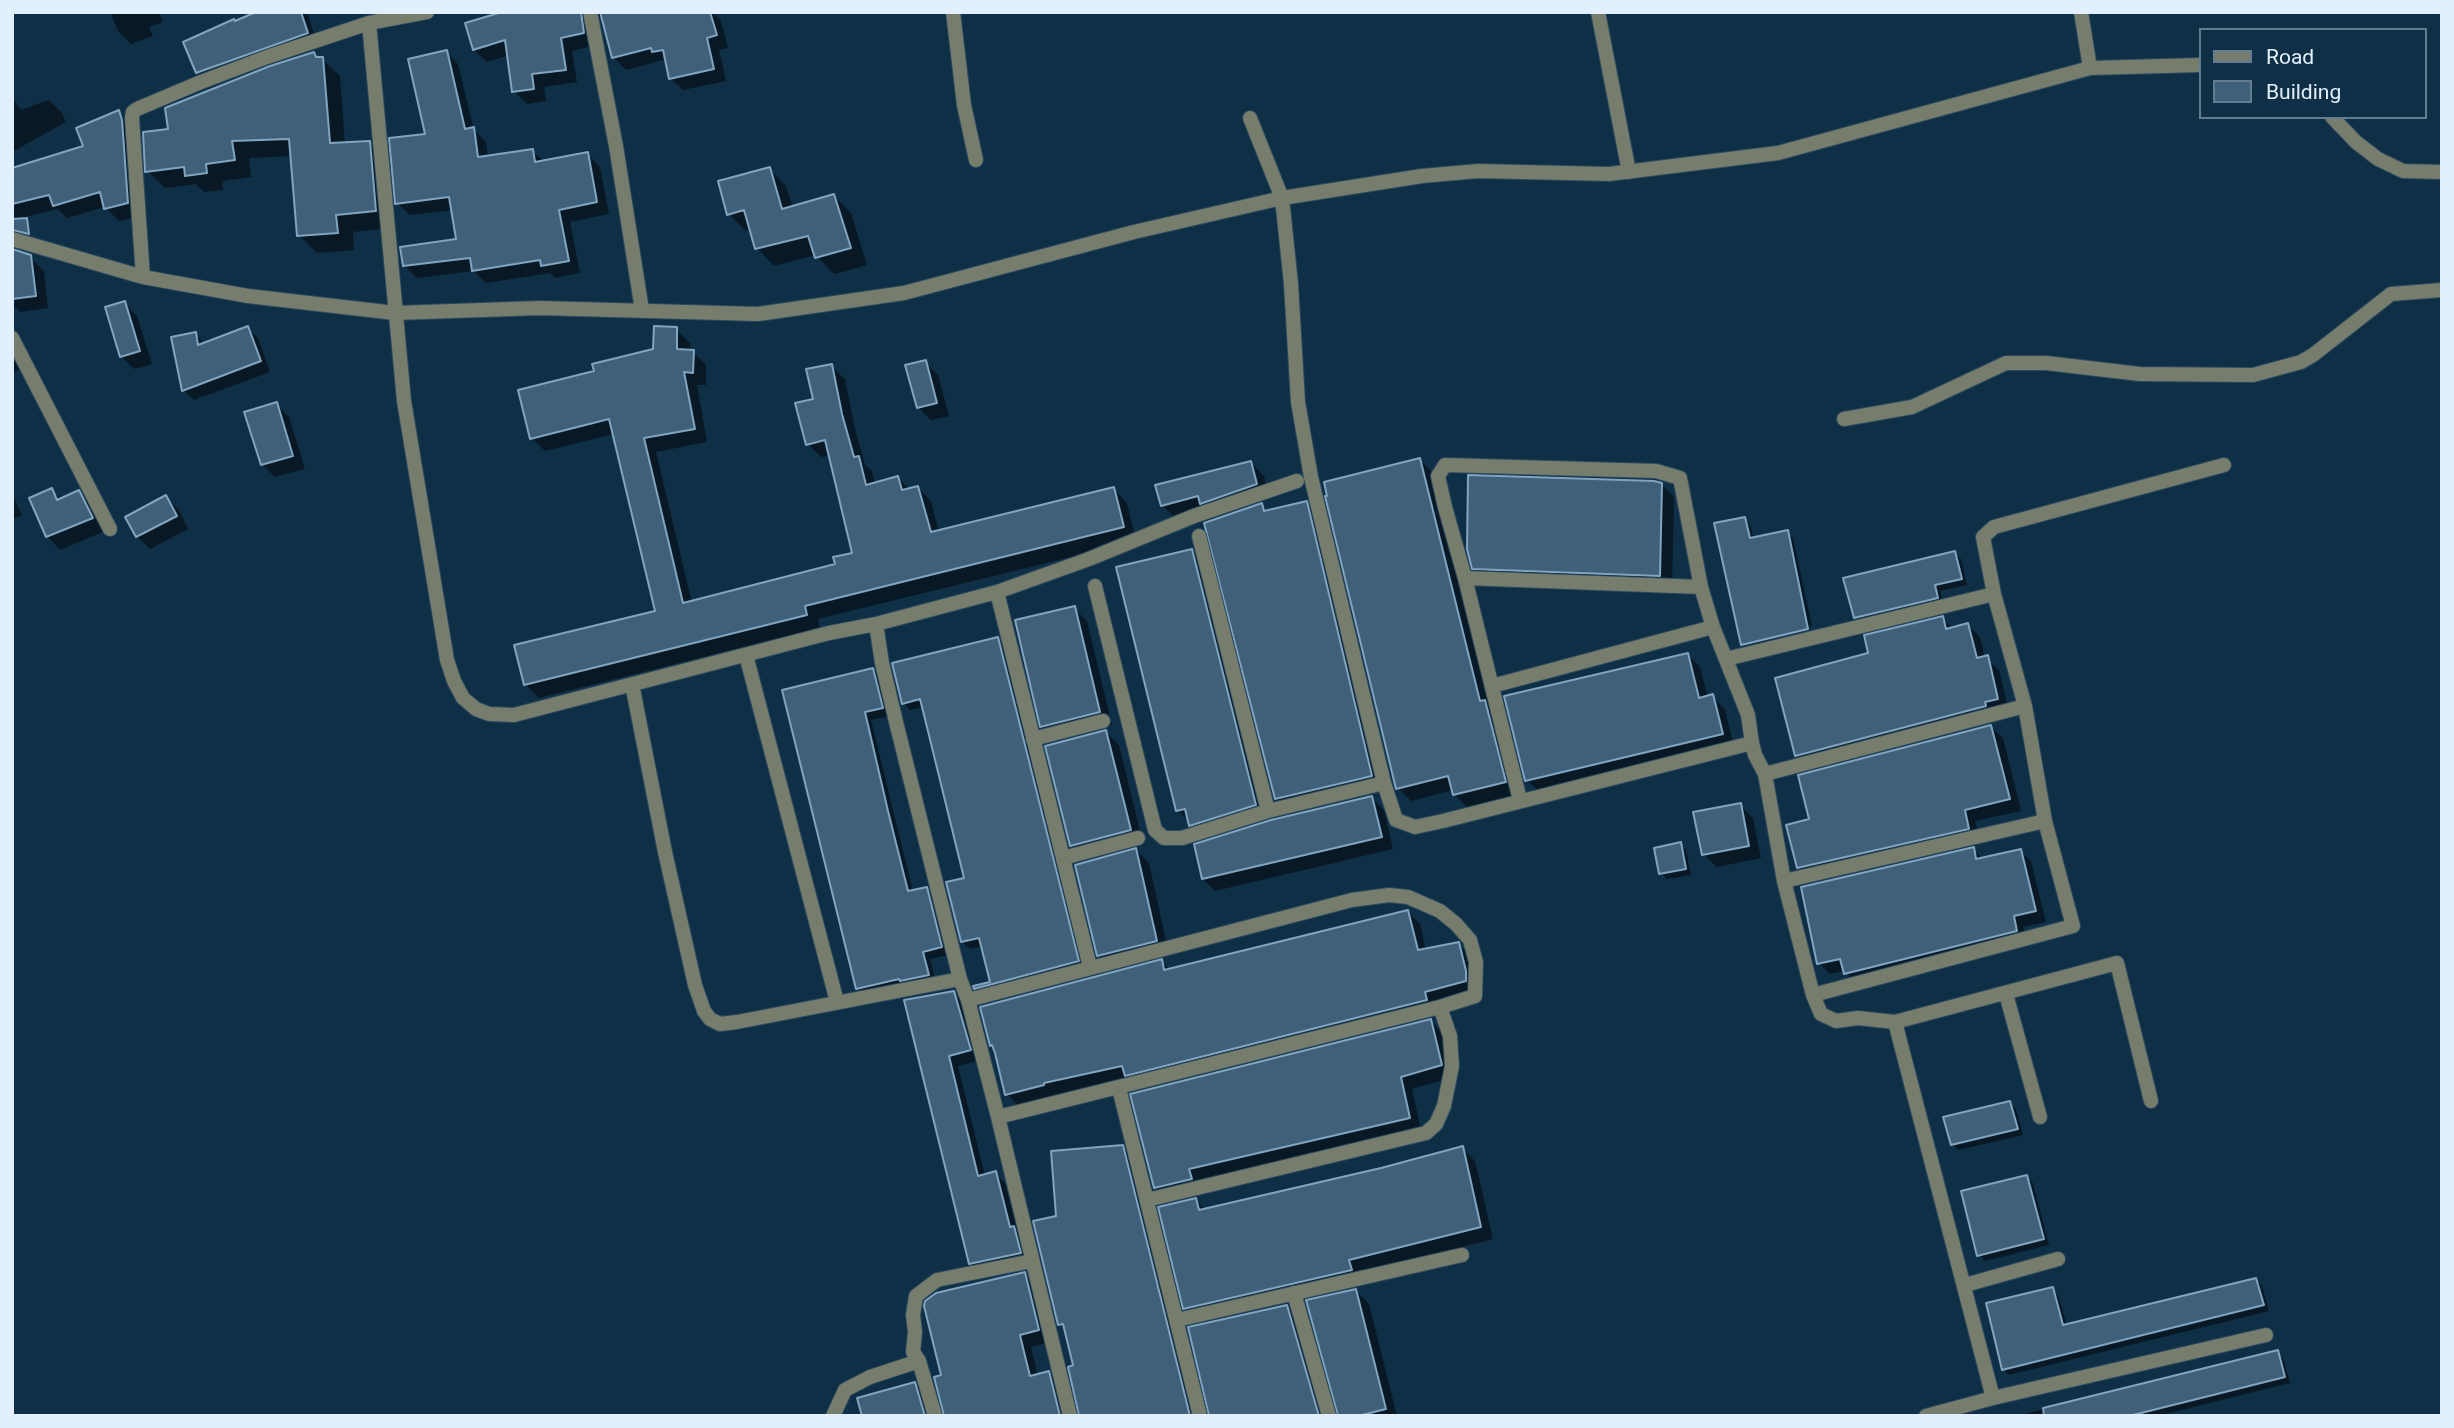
<!DOCTYPE html>
<html>
<head>
<meta charset="utf-8">
<style>
  body { margin:0 }
  #map { position:relative; width:2454px; height:1428px; overflow:hidden; background:#0f2f46; font-family:Roboto,sans-serif }
  canvas { display:block }
  .frame { position:absolute; inset:0; border:14px solid #e1f0fc; pointer-events:none }
  .legend { position:absolute; left:2199px; top:28px; width:228px; height:91px; box-sizing:border-box; background:#0f2f46; border:2px solid #637c8f; margin:0; padding:9px 12px; list-style:none; font-size:21px; color:#e1f0fc }
  .legend li { display:flex; align-items:center; gap:14px; height:35px }
  .legend b { width:35px; border:2px solid #637c8f }
</style>
</head>
<body>
<div id="map">
<canvas width="2454" height="1428"></canvas>
<div class="frame"></div>
<ul class="legend">
<li><b style="height:9px;background:#777d6d"></b>Road</li>
<li><b style="height:19px;background:#406079"></b>Building</li>
</ul>
</div>
<script>
const ctx = document.querySelector('canvas').getContext('2d');
ctx.lineJoin = 'round';
function fill(path, color) { ctx.fillStyle = color; ctx.fill(path, 'evenodd'); }
const toPath = rows => new Path2D(rows.map(r => 'M' + r).join(''));
function stroke(path, color, width, dash) { ctx.strokeStyle = color; ctx.lineWidth = width; ctx.lineCap = dash ? 'butt' : 'round'; ctx.setLineDash(dash || []); ctx.stroke(path); }
const shadow = toPath([
  [110,12,159,12,163,22,149,27,153,36,131,44,118,31],
  [259,12,307,12,317,43,208,83,198,72,188,51],
  [511,12,712,12,721,21,728,48,719,50,726,81,683,90,670,78,668,65,663,60,626,70,613,57,602,14,593,23,596,45,572,51,577,82,544,87,546,101,527,104,514,91,509,55,487,62,474,50],
  [446,52,458,64,474,130,486,142,488,158,533,151,544,162,588,154,600,167,609,214,570,222,580,273,555,278,550,273,486,283,474,271,417,278,405,266,458,240,453,210,410,215,397,203,428,135],
  [313,54,319,59,322,59,340,76,345,144,370,143,387,160,392,228,353,232,354,250,317,253,299,235,293,156,249,158,251,177,222,181,223,190,204,192,196,184,165,188,147,171,170,131],
  [12,97,21,110,49,100,62,113,66,122,12,152],
  [118,113,131,126,140,216,119,221,105,207,67,218,58,209,12,220,12,170,86,148],
  [769,169,786,186,793,208,834,196,851,213,867,265,834,274,816,255,774,266,757,248,751,229,746,231,729,214],
  [31,258,44,271,48,308,20,312,12,304,12,260],
  [124,303,137,316,152,364,134,369,121,356],
  [247,328,258,338,270,372,194,400,183,390,195,334,205,344],
  [676,329,690,343,690,352,693,352,706,365,706,385,697,385,707,442,656,452,692,603,837,566,854,554,830,455,821,457,808,444,815,401,831,366,845,379,855,429,865,465,872,471,875,484,898,478,910,490,918,488,931,501,939,532,1114,489,1127,503,1136,541,818,619,820,628,539,698,525,684,657,612,614,434,545,451,532,438,596,373,655,350],
  [12,357,20,369,12,373],
  [925,362,938,375,949,416,931,420,918,407],
  [276,404,289,417,305,469,275,477,262,464],
  [1420,460,1433,473,1518,795,1468,808,1455,795,1454,790,1411,801,1398,788],
  [1251,463,1264,476,1269,497,1175,518,1162,505],
  [1661,484,1674,497,1672,588,1487,581,1474,568],
  [51,490,61,500,79,492,92,505,105,531,60,550,47,536],
  [12,494,22,515,12,519],
  [166,497,179,510,188,529,150,549,137,536],
  [1306,503,1319,516,1384,789,1290,812,1277,799,1261,505,1268,512],
  [1744,519,1750,525,1754,539,1787,532,1793,538,1812,626,1745,643,1745,646,1812,630,1813,635,1749,651,1743,645],
  [1192,550,1202,561,1266,815,1201,835,1178,810],
  [1954,553,1961,559,1967,585,1940,591,1943,603,1861,623,1855,617],
  [1074,608,1087,621,1112,725,1055,739,1042,726],
  [1942,618,1953,629,1968,625,1980,637,1985,658,1999,670,2009,711,1809,768,1797,755,1870,654],
  [998,639,1005,646,1085,968,983,995,975,988,992,983,983,946,970,949,962,942,966,879,924,707,910,710,903,703],
  [1688,655,1700,667,1708,698,1712,696,1725,709,1734,747,1540,793,1527,780],
  [873,670,880,677,890,716,871,720,913,892,927,889,934,897,949,955,930,959,936,983,865,996,857,988,784,692],
  [1991,727,2003,738,2021,811,1975,821,1980,840,1810,879,1798,867,1811,820],
  [1106,732,1119,745,1143,843,1085,858,1072,845],
  [1372,798,1384,810,1393,849,1215,891,1203,879],
  [1740,805,1753,818,1761,858,1717,867,1703,854],
  [1680,844,1686,850,1691,875,1667,879,1661,873],
  [1973,849,1983,859,2020,851,2031,861,2046,922,2023,927,2027,942,1856,984,1845,971,1830,974,1819,963],
  [1136,850,1149,863,1169,954,1112,969,1099,956],
  [1408,912,1420,924,1426,950,1457,943,1470,955,1477,993,1055,1095,1055,1097,1019,1107,1007,1094,995,1049,991,1045,1161,961,1170,970],
  [954,993,964,1003,980,1060,958,1066,985,1176,995,1173,1005,1183,1018,1232,1024,1238,1030,1263,981,1273,970,1263,906,1001],
  [1431,1021,1443,1033,1453,1077,1412,1089,1421,1130,1168,1200,1155,1188],
  [2010,1103,2016,1109,2023,1135,1958,1150,1952,1144],
  [1123,1147,1135,1159,1198,1416,1081,1416,1075,1367,1066,1331,1060,1324,1058,1217],
  [1462,1148,1475,1161,1493,1239,1361,1273,1198,1320,1185,1308,1196,1200,1206,1210,1381,1170],
  [2027,1177,2033,1183,2049,1245,1985,1261,1979,1255],
  [1025,1274,1037,1286,1051,1342,1031,1347,1038,1376,1049,1373,1061,1385,1068,1416,945,1416,943,1376],
  [2256,1280,2262,1286,2269,1311,2009,1375,2003,1369,2052,1289,2058,1295,2067,1326],
  [1356,1291,1369,1304,1397,1416,1340,1416],
  [1287,1307,1299,1319,1326,1416,1212,1416],
  [2277,1352,2283,1358,2290,1383,2158,1416,2016,1416],
  [915,1384,927,1397,933,1416,863,1416]
]);
const building = toPath([
  [256,12,301,12,308,33,196,73,183,42,234,19,235,21,256,12],
  [502,12,581,12,584,33,561,38,566,70,532,74,534,89,512,92,505,40,473,50,465,23,502,12],
  [600,12,710,12,717,35,707,38,714,69,669,79,663,50,652,52,651,48,612,58,600,12],
  [447,50,465,129,474,127,478,157,533,149,535,162,588,152,597,202,559,210,569,261,541,266,540,260,472,271,470,258,403,266,400,247,456,239,449,197,395,204,389,138,425,134,408,59,447,50],
  [314,52,316,57,323,57,330,143,370,141,376,211,336,215,338,233,297,236,289,139,232,141,235,160,206,164,207,173,185,176,184,167,145,172,143,132,168,129,165,108,270,66,314,52],
  [119,110,122,120,128,203,104,209,100,192,53,206,49,195,12,204,12,168,83,146,76,128,119,110],
  [770,167,782,209,834,194,851,248,815,258,808,236,755,249,744,210,727,215,718,181,770,167],
  [27,218,29,234,12,230,12,219,27,218],
  [12,249,31,255,36,296,12,299,12,249],
  [125,301,140,351,120,357,105,307,125,301],
  [248,326,261,361,182,391,171,337,196,332,198,345,248,326],
  [654,326,677,327,677,349,694,350,693,373,684,372,695,429,644,438,683,603,835,564,833,557,852,553,825,440,806,445,795,403,813,399,806,369,832,364,842,414,854,457,859,456,866,485,898,476,902,490,918,486,931,532,1114,487,1124,527,805,606,807,615,524,685,514,645,655,611,609,419,530,439,518,390,594,371,592,364,653,349,654,326],
  [926,360,937,403,917,408,905,365,926,360],
  [277,402,293,456,261,465,244,412,277,402],
  [1420,458,1480,701,1485,700,1506,782,1453,795,1448,776,1396,789,1325,496,1327,496,1324,482,1420,458],
  [1251,461,1257,484,1200,504,1198,496,1161,506,1155,485,1251,461],
  [1468,475,1654,481,1662,483,1660,576,1472,569,1467,549,1468,475],
  [52,488,57,500,79,490,93,518,46,537,29,498,52,488],
  [166,495,177,516,136,537,125,517,166,495],
  [1307,501,1372,776,1275,799,1204,523,1262,503,1264,511,1307,501],
  [1745,517,1750,538,1788,530,1808,629,1741,645,1714,523,1745,517],
  [1192,549,1256,805,1189,826,1185,809,1176,811,1116,567,1192,549],
  [1955,551,1962,579,1935,585,1938,598,1854,618,1843,578,1955,551],
  [1075,606,1100,712,1040,727,1015,620,1075,606],
  [1943,616,1946,629,1968,623,1977,658,1988,655,1998,699,1985,702,1986,706,1795,756,1775,678,1868,653,1864,635,1943,616],
  [998,637,1079,961,974,989,973,986,990,982,979,938,961,942,946,882,964,878,925,719,920,699,902,704,892,663,998,637],
  [1688,653,1699,698,1713,694,1723,734,1525,781,1504,696,1688,653],
  [873,668,883,708,865,712,888,811,908,891,927,887,942,947,923,952,929,975,900,981,899,979,856,989,782,690,873,668],
  [1991,725,2010,799,1965,810,1969,829,1797,868,1786,825,1809,819,1798,775,1991,725],
  [1106,730,1131,830,1070,846,1045,746,1106,730],
  [1372,796,1382,837,1202,879,1194,844,1271,820,1372,796],
  [1741,803,1749,846,1702,855,1693,812,1741,803],
  [1681,842,1686,869,1659,874,1654,848,1681,842],
  [1974,847,1976,859,2021,849,2036,911,2014,916,2017,931,1844,974,1840,959,1817,964,1801,887,1974,847],
  [1136,848,1157,941,1097,956,1075,865,1136,848],
  [1408,910,1418,950,1459,942,1466,971,1466,981,1425,992,1427,1000,1125,1076,1122,1066,1044,1083,1044,1085,1005,1095,995,1053,992,1045,990,1046,980,1007,1162,959,1164,970,1408,910],
  [954,991,971,1050,949,1056,978,1176,996,1171,1010,1227,1014,1226,1021,1253,969,1264,904,1000,954,991],
  [1431,1019,1442,1065,1401,1077,1410,1118,1189,1169,1192,1179,1154,1188,1130,1094,1431,1019],
  [2010,1101,2018,1129,1951,1145,1943,1117,2010,1101],
  [1123,1145,1190,1416,1079,1416,1068,1367,1073,1365,1063,1324,1058,1325,1033,1221,1056,1216,1051,1151,1123,1145],
  [1463,1146,1481,1227,1349,1260,1352,1270,1183,1309,1158,1207,1196,1198,1199,1210,1381,1168,1463,1146],
  [2027,1175,2044,1239,1977,1256,1961,1191,2027,1175],
  [1025,1272,1039,1330,1020,1335,1025,1356,1030,1376,1049,1371,1060,1416,944,1416,934,1377,941,1375,924,1306,925,1301,936,1293,1025,1272],
  [2256,1278,2264,1305,2002,1370,1986,1303,2053,1287,2063,1325,2256,1278],
  [1356,1289,1386,1409,1358,1416,1338,1416,1306,1300,1356,1289],
  [1287,1305,1319,1416,1209,1416,1188,1327,1287,1305],
  [2278,1350,2285,1377,2129,1416,2044,1416,2043,1408,2278,1350],
  [915,1382,925,1416,862,1416,857,1398,915,1382]
]);
const street = toPath([
  [427,12,369,23,404,401,447,660,454,681,463,698,476,709,489,714,514,715,829,633,876,624,882,663,897,726,960,979,968,1000,998,1117,1070,1416],
  [590,12,616,146,642,310],
  [953,12,964,105,976,160],
  [1598,12,1629,172],
  [2081,12,2090,68],
  [2332,117,2356,142,2378,159,2403,171,2442,172],
  [1250,118,1282,198,1291,284,1298,402,1311,477,1384,783,1396,820,1415,827,1443,821,1752,743,1755,755,1765,774,1784,881,1813,995,1821,1014,1836,1021,1858,1018,1895,1022,2117,963,2151,1101],
  [12,239,143,277,248,296,395,313,540,308,758,314,904,293,1134,232,1282,198,1422,176,1478,171,1609,174,1778,153,2090,68,2200,65],
  [143,277,132,118,133,112,137,109,201,82,267,57,369,23],
  [12,338,110,529],
  [1844,419,1912,407,2006,363,2046,363,2140,374,2253,375,2301,362,2313,355,2391,294,2442,290],
  [1199,536,1268,811],
  [1465,578,1701,587],
  [1095,586,1155,830,1164,838,1182,838,1268,811,1384,783],
  [997,592,1090,967],
  [876,624,997,592,1089,559,1194,516,1297,481],
  [746,655,837,1002],
  [1726,659,1994,594],
  [632,684,665,852,695,985,704,1011,710,1019,720,1024,737,1022,960,979],
  [1492,686,1713,627],
  [1033,739,1103,721],
  [1765,774,2025,706],
  [1520,800,1465,578,1445,507,1438,476,1445,465,1656,471,1680,478,1701,587,1713,627,1748,715,1752,743],
  [1063,858,1138,838],
  [1784,881,2045,821],
  [2006,994,2040,1117],
  [1813,995,2073,926,2045,821,2025,706,1994,594,1983,537,1994,527,2224,465],
  [968,1000,1352,900,1389,895,1408,897,1440,911,1456,924,1470,940,1476,962,1475,996,1440,1007],
  [1895,1022,1993,1398,1926,1416],
  [1119,1088,1200,1416],
  [998,1117,1440,1007,1450,1036,1452,1066,1444,1106,1436,1124,1426,1133,1147,1200],
  [1965,1285,2058,1259],
  [1294,1293,1329,1416],
  [1177,1320,1462,1255],
  [919,1361,935,1416],
  [1993,1398,2266,1335],
  [833,1416,845,1390,870,1377,919,1361,913,1352,915,1332,913,1315,916,1296,937,1280,1032,1261]
]);
fill(shadow, '#0007');
fill(building, '#406079');
stroke(building, '#81a4c0', 2);
stroke(street, '#2c4a5f', 16);
stroke(street, '#777d6d', 14);
</script>
</body>
</html>
